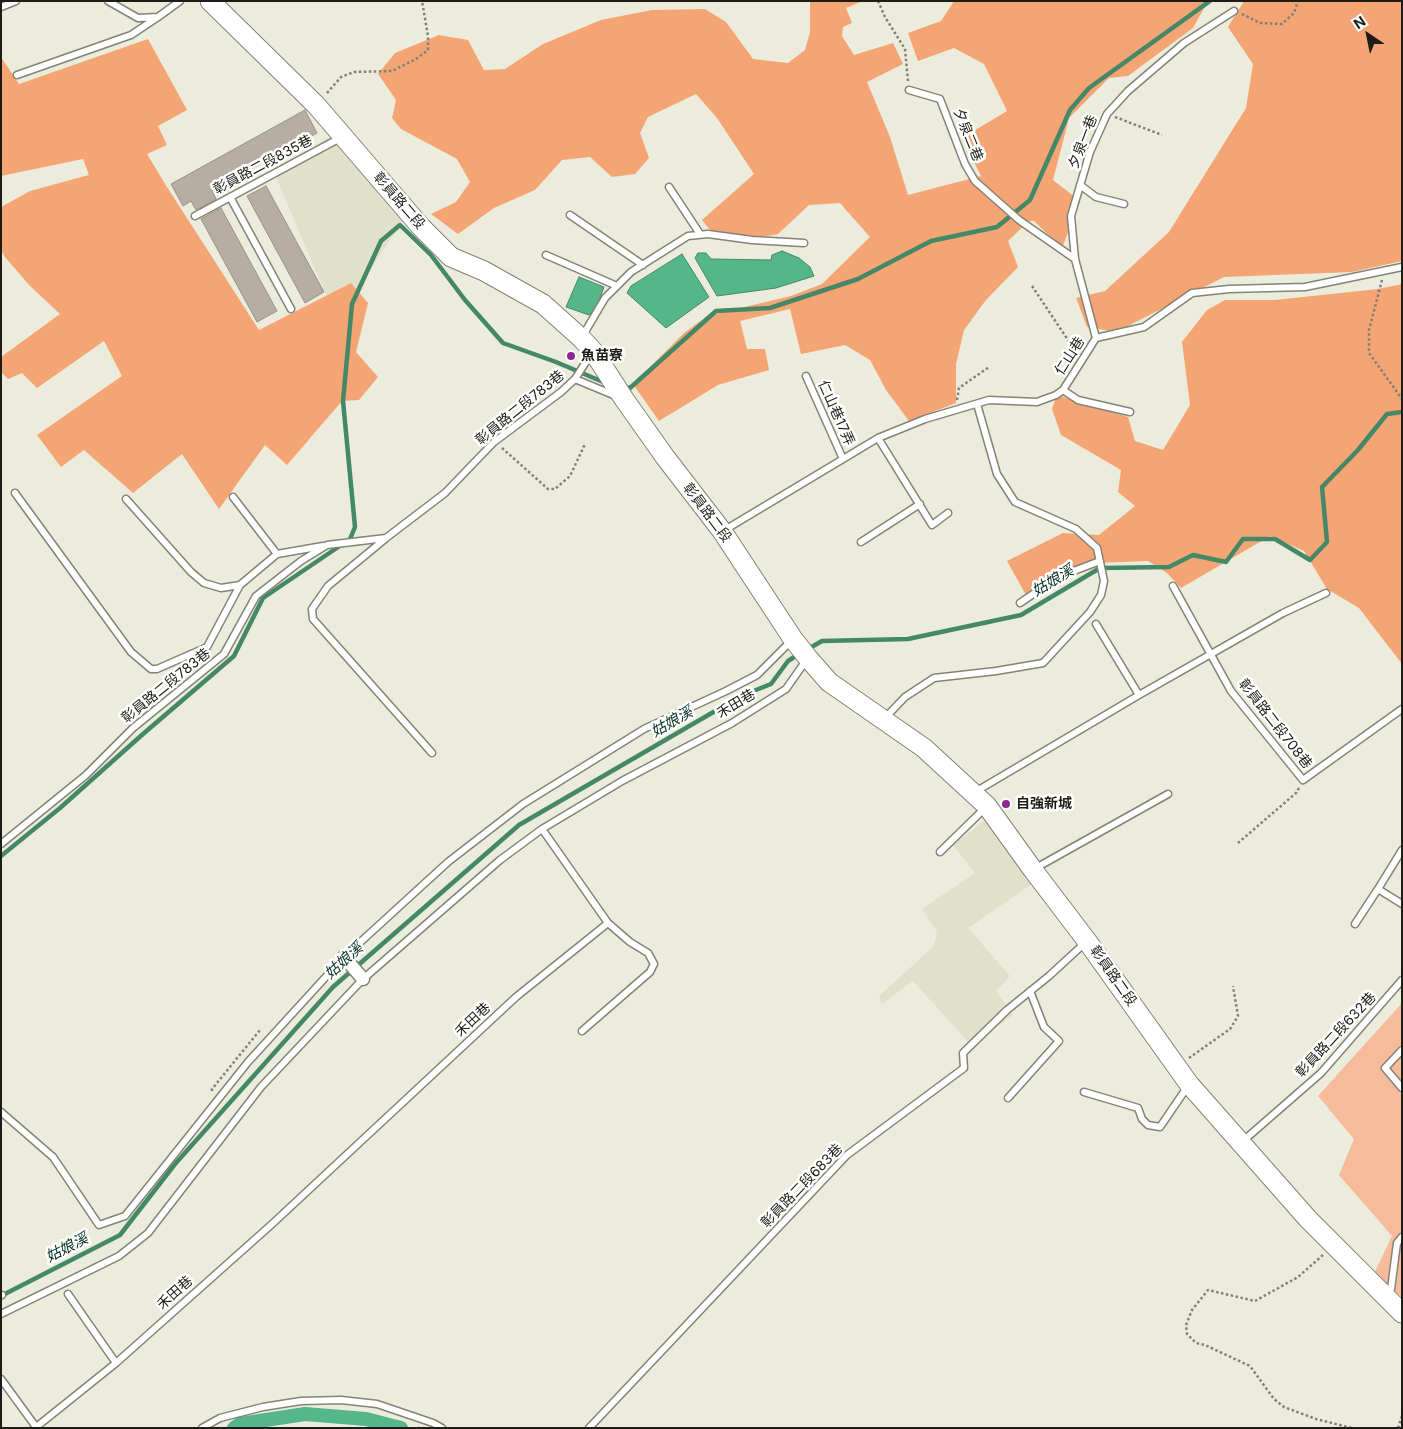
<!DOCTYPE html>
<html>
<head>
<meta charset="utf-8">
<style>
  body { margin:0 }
  #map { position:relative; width:1403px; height:1429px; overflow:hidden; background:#ececdd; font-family:Inter,sans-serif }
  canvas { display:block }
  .frame { position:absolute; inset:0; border:2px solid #1d1c17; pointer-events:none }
  .north { position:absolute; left:1343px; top:10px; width:50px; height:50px; -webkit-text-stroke:4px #fff; paint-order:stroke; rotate:326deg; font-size:14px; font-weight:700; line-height:20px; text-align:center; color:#1d1c17 }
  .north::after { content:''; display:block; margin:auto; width:18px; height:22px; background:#1d1c17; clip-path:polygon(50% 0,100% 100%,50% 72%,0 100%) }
</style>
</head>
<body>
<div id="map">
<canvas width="1403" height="1429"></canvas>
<div class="frame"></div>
<div class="north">N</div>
</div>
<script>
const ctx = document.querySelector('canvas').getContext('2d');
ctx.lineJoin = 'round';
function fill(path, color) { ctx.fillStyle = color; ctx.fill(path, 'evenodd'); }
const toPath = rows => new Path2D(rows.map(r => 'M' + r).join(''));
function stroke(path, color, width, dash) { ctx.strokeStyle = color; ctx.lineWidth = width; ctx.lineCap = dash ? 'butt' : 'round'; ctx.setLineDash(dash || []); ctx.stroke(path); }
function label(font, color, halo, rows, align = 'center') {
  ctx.font = font + ' Inter,"Noto Sans TC",sans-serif'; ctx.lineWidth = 5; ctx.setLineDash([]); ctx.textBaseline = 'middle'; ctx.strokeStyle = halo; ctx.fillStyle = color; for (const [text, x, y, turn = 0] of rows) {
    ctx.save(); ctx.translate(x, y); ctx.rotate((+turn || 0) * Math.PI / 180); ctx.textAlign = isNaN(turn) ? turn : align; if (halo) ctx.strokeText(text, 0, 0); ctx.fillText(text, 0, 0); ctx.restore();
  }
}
const built = toPath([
  [333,135,409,211,357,290,351,283,326,295,273,170],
  [993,814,1041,878,968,928,1010,976,996,991,1013,1015,972,1046,913,981,882,1004,879,996,934,946,937,932,922,909,975,873,953,845]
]);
const green = toPath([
  [1402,1003,1402,1297,1373,1276,1392,1236,1339,1175,1354,1139,1318,1096]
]);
const forest = toPath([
  [810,1,863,1,846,8,852,23,843,27,842,36,854,55,893,43,903,64,867,82,890,137,908,195,981,176,962,138,1007,111,984,64,954,48,918,61,908,33,941,21,954,1,1208,1,1193,28,1128,76,1109,78,1069,118,1053,180,1080,201,1062,248,1034,221,1029,221,1008,241,1018,267,986,300,964,330,956,364,956,403,909,421,886,390,870,360,845,345,801,354,790,309,740,321,747,349,765,349,769,370,718,385,659,421,633,384,684,333,707,316,791,296,822,284,870,237,840,203,809,205,778,234,745,240,714,235,702,220,754,174,717,118,696,94,648,117,640,133,649,158,635,174,612,177,590,157,562,160,535,190,494,208,458,234,431,214,456,202,470,182,457,159,401,129,392,118,396,100,378,74,395,53,439,35,468,40,484,70,505,69,543,44,601,20,652,10,705,9,726,22,753,59,788,63,805,50,810,32],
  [1244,1,1402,1,1402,261,1352,272,1224,277,1116,332,1087,327,1076,298,1105,291,1169,232,1246,108,1253,64,1228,27],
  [148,39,187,110,158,126,167,145,147,154,165,184,259,330,351,283,368,303,356,352,378,377,359,400,342,401,287,465,265,445,219,509,182,454,133,493,84,450,61,467,37,435,122,376,104,341,37,388,22,373,8,379,1,372,1,357,60,314,29,285,5,257,1,250,1,207,30,191,89,175,83,159,1,176,1,57,19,84],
  [1402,284,1402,664,1359,608,1327,589,1304,551,1270,536,1181,588,1167,573,1148,561,1096,563,1027,597,1007,561,1063,533,1099,535,1135,506,1118,492,1121,470,1061,435,1052,409,1057,395,1128,417,1135,441,1163,450,1190,405,1182,342,1207,310,1225,300,1275,300,1378,289]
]);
const water = toPath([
  [782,251,799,258,810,267,814,276,776,288,717,296,695,258,698,253,706,253,711,259,771,260,772,255,782,251],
  [682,254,709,297,666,328,627,293,631,286,682,254],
  [579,277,604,287,596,309,589,315,566,307,579,277]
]);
const stream = toPath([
  [623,387,630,388,716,311,770,308,858,279,931,241,997,227,1030,200,1070,110,1089,88,1210,1],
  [808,649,822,641,908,639,1021,615,1100,568,1169,567,1193,555,1226,562,1243,539,1275,539,1310,560,1327,542,1322,487,1358,450,1387,414,1402,412],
  [1,856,60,808,143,734,234,656,263,598,350,539,355,527,343,401,352,304,381,241,400,225,431,255,465,300,503,343,556,362,608,384],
  [1,1296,120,1235,175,1164,333,987,519,825,741,696,771,684,788,661,799,654],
  [240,1424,243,1428]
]);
const canal = toPath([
  [234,1428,240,1424,305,1414,366,1419,401,1428]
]);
const building = toPath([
  [305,110,317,133,212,190,216,199,196,210,191,201,183,206,171,184,305,110],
  [266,186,324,292,305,303,247,196,266,186],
  [221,208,277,311,257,322,201,219,221,208]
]);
const path = toPath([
  [878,1,885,17,905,49,908,81],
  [1242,14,1260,23,1282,24,1294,13,1298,1],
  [327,93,341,77,354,72,392,71,416,59,428,50,428,36,422,1],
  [1115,117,1162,135],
  [1382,280,1369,330,1369,353,1402,399],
  [1032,286,1076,352],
  [957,400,959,388,989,367],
  [502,448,548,489,555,489,570,476,585,444],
  [1238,843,1296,793,1299,788],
  [1189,1058,1230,1029,1238,1016,1233,986],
  [212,1091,212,1089,260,1030],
  [1323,1255,1298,1277,1255,1301,1208,1290,1192,1310,1186,1325,1187,1334,1196,1343,1205,1345,1250,1366,1274,1399,1284,1407,1316,1419,1352,1428],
  [1398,1428,1402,1416]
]);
const lane = toPath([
  [108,1,138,18,158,17,180,1],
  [1,7,16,1],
  [17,75,131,35,158,17],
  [909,90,940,99,965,164,975,181,1019,220,1075,259],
  [1080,185,1096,197,1124,204],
  [669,187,700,234],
  [230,197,291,309],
  [570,215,643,265],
  [195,216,342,137],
  [546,255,617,286],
  [582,337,605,298,631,272,688,236,708,234,752,240,804,243],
  [1096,338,1075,259,1071,216,1090,152,1107,114,1128,91,1184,43,1234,11],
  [806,376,843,459],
  [575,379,616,396],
  [1063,390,1078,400,1130,412],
  [878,438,932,525,948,513],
  [15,493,131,652,151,669,157,669,207,647,240,585],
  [233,497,277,554],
  [126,499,191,572,204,583,221,588,240,585,277,554,323,546],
  [723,531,878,438,925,419,989,400,1037,402,1056,395,1063,390,1096,338,1144,327,1192,293,1229,289,1305,287,1402,267],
  [385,539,328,586,312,609,313,619,432,753],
  [861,542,920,504],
  [1173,586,1231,691,1303,780,1402,709],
  [1020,603,1058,577,1100,561],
  [1096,624,1139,695],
  [884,719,905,697,934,678,996,671,1043,663,1090,612,1101,595,1104,581,1097,548,1076,529,1015,502,997,474,977,404],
  [975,792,1139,695,1283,613,1326,593],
  [1,844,86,775,133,728,224,654,256,596,301,561,327,545,386,538,445,493,494,442,561,392,575,379,591,354],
  [1402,850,1378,889,1402,904],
  [940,852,985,808],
  [1034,869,1168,794],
  [1355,924,1378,889],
  [582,1031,650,972,654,964,648,953,630,942,608,923],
  [1402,1050,1385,1068,1402,1088],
  [1084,1092,1138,1108,1142,1119,1148,1125,1160,1127,1188,1086],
  [1008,1098,1059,1041,1044,1027,1030,991],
  [1,1112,53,1157,99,1225,125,1216,248,1062,344,957,448,862,523,804,644,729,726,691,757,675,791,641],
  [1243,1141,1321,1073,1402,980],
  [68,1294,116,1363],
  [1,1295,2,1295],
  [1386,1296,1391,1289,1397,1243,1402,1237],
  [1,1314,119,1256,148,1233,261,1087,363,979,500,860,542,829,622,781,732,723,786,689,807,659],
  [1,1379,36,1427],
  [35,1428,116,1363,271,1225,516,997,608,923,542,829],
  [202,1428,220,1418,263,1407,301,1401,341,1400,377,1404,433,1423,442,1428],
  [589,1428,847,1155,964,1068,963,1053,1007,1010,1049,976,1086,942]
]);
const street = toPath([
  [344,957,363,979]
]);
const secondary = toPath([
  [210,1,316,105,421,227,451,257,484,271,543,304,581,338,593,351,624,399,665,457,722,531,793,639,808,658,829,682,924,748,987,806,1033,870,1087,941,1189,1084,1308,1219,1402,1313]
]);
const markers = [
  [571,356,5,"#8d288f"],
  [1006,804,5,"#8d288f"]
];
const streetNames = [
  ["夕泉二巷",968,135,68],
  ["夕泉一巷",1083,142,-69],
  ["彰員路二段835巷",263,165,-28],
  ["彰員路二段",399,201,49],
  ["仁山巷",1070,356,-57],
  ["彰員路二段783巷",520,408,-39],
  ["仁山巷17弄",836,413,66],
  ["彰員路二段",707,513,53],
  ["彰員路二段783巷",166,686,-39],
  ["禾田巷",736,704,-31],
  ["彰員路二段708巷",1275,724,52],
  ["彰員路二段",1113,976,55],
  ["禾田巷",473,1020,-43],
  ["彰員路二段632巷",1336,1035,-47],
  ["彰員路二段683巷",802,1186,-46],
  ["禾田巷",175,1293,-42]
];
const poiNames = [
  ["魚苗寮",581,356],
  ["自強新城",1016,804]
];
const waterNames = [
  ["姑娘溪",1053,581,-31],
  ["姑娘溪",672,722,-30],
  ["姑娘溪",344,961,-42],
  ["姑娘溪",67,1248,-27]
];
fill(built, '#e1e0ca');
fill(green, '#f5bb9a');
fill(forest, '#f5a474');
fill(water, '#55b789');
stroke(water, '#448867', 1);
stroke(stream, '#448867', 4.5);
stroke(canal, '#55b789', 14);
fill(building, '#b6aea2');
stroke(building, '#9a9286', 1);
stroke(lane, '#838376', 9);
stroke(street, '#838376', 15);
stroke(secondary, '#838376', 21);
stroke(path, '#807f76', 2.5, [2.5, 2.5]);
stroke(lane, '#fff', 6);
stroke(street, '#fff', 12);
stroke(secondary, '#fff', 19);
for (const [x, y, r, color] of markers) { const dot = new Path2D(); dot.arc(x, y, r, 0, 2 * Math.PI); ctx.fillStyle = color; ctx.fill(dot); stroke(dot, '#fff', 2); }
label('14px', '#1d1c17', '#fff', streetNames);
label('bold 14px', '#1d1c17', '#fff', poiNames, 'left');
label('italic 15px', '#053220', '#fff', waterNames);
</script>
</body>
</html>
